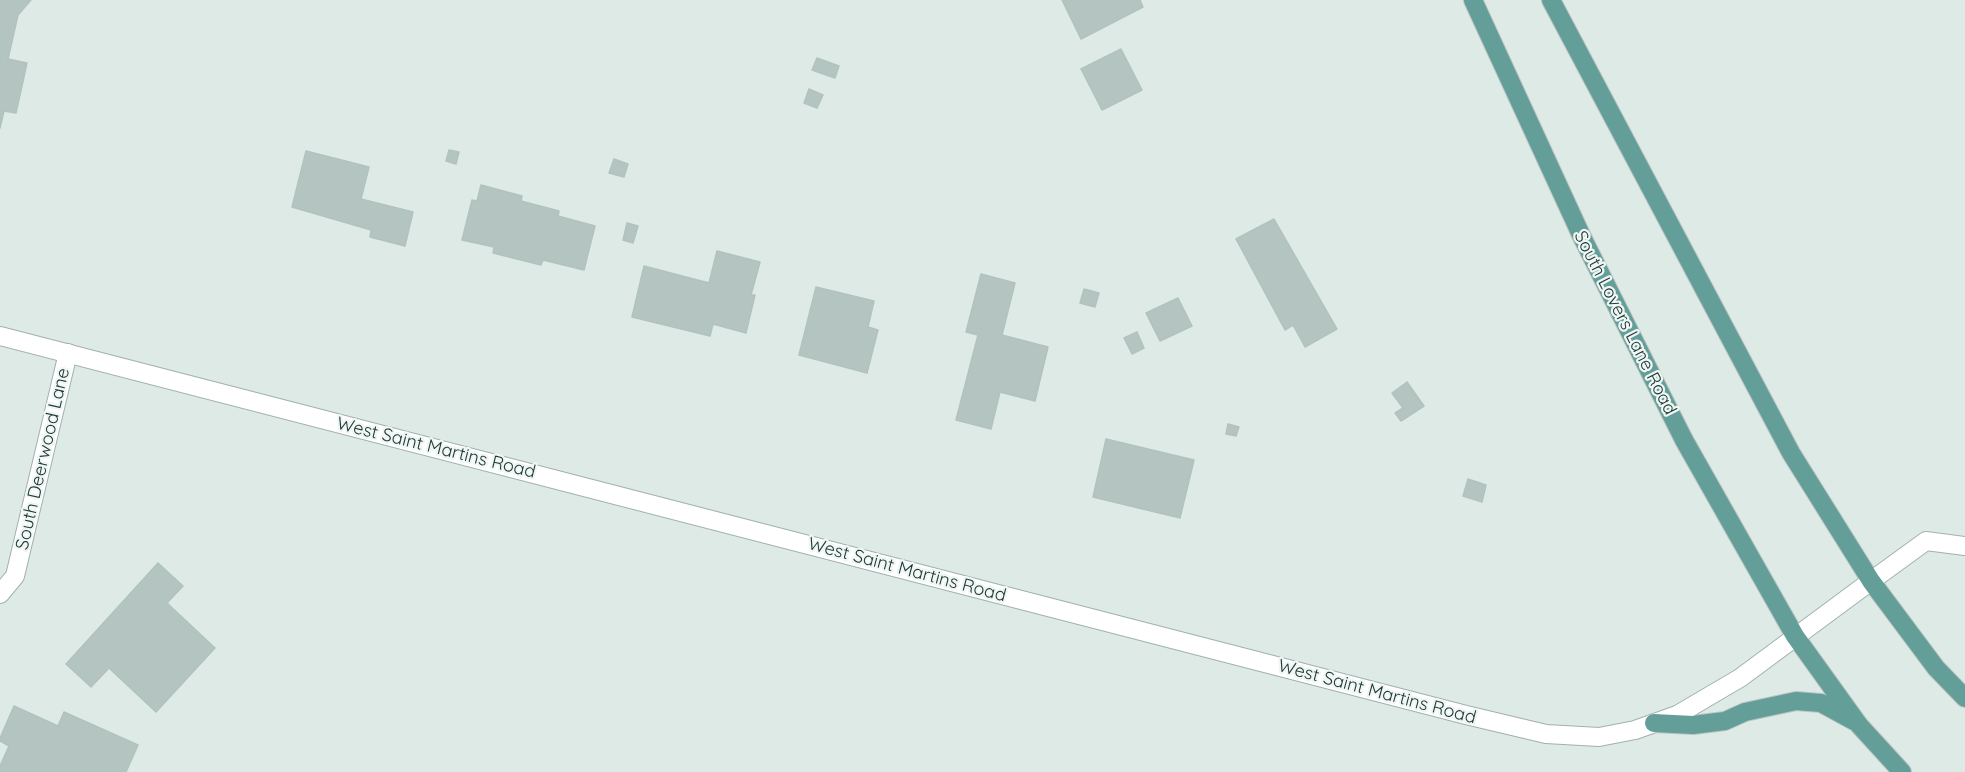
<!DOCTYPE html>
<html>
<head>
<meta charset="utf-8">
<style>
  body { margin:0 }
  canvas { display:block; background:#deeae6 }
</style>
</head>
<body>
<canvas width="1965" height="772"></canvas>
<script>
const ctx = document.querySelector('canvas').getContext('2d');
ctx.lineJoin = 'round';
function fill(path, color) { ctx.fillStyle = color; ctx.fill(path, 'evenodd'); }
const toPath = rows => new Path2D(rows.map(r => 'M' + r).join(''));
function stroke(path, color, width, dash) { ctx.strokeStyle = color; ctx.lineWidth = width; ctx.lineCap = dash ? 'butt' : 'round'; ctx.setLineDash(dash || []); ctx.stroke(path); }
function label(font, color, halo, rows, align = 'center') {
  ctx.font = font + ' Quicksand,sans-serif'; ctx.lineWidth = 4.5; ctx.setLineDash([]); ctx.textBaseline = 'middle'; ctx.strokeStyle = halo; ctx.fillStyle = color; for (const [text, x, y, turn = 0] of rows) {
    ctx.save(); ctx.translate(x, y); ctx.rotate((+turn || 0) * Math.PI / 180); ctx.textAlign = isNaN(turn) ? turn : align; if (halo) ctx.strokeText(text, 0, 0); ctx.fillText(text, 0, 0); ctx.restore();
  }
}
const building = toPath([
  [0,0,31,0,18,15,8,59,27,63,16,113,4,111,0,128,0,0],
  [1062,0,1140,0,1143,7,1081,39,1062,0],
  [1121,49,1142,90,1102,110,1081,69,1121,49],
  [817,58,839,66,835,78,812,70,817,58],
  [809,89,823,95,817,108,804,103,809,89],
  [449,150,459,152,456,164,446,161,449,150],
  [306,151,369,167,361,199,413,212,405,246,370,237,371,230,292,207,306,151],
  [614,159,628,164,624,177,609,173,614,159],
  [481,185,522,196,521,201,559,211,558,216,595,226,584,270,543,260,541,265,493,253,494,247,462,240,472,200,477,201,481,185],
  [1274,219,1337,329,1305,347,1293,325,1285,330,1236,239,1274,219],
  [627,223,638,226,633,243,623,240,627,223],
  [717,251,760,262,751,295,755,295,746,333,713,324,710,336,632,317,644,266,709,283,717,251],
  [981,274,1015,283,1002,335,1048,347,1035,401,1000,392,991,429,956,420,978,335,966,332,981,274],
  [816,287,874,301,868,327,878,330,867,373,799,355,816,287],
  [1084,289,1099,293,1095,307,1080,303,1084,289],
  [1178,298,1192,326,1160,341,1146,313,1178,298],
  [1137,332,1144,348,1132,354,1124,338,1137,332],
  [1407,382,1424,406,1401,421,1395,413,1403,408,1392,393,1407,382],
  [1228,424,1239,427,1236,436,1226,434,1228,424],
  [1106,439,1194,460,1180,518,1093,497,1106,439],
  [1468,479,1486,485,1482,502,1463,496,1468,479],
  [158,563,183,586,167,603,215,648,156,712,109,668,91,687,66,664,158,563],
  [14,706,58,726,64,712,138,745,126,772,0,772,0,766,9,746,0,741,0,738,14,706]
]);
const service = toPath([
  [1871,581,1926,541,1965,546]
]);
const minor = toPath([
  [0,594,15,576,68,353]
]);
const tertiary = toPath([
  [0,336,1466,715,1546,734,1599,737,1635,730,1677,715,1740,678,1871,581]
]);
const primary = toPath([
  [1473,0,1582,237,1684,440,1795,636,1859,725,1902,772],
  [1551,0,1791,453,1871,581,1936,668,1965,698],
  [1654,723,1693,725,1725,721,1745,712,1796,701,1821,703,1854,721]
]);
const streetNames = [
  ["South Lovers Lane Road",1625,323,63],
  ["West Saint Martins Road",436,448,14],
  ["South Deerwood Lane",43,459,-77],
  ["West Saint Martins Road",907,570,15],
  ["West Saint Martins Road",1377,692,15]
];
fill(building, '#b4c4c0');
stroke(building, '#b1c3be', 1.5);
stroke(service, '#a1b1ae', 20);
stroke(minor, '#a1b1ae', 20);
stroke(tertiary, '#a1b1ae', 20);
stroke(primary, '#bcc4c3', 20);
stroke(service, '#fff', 18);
stroke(minor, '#fff', 18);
stroke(tertiary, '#fff', 18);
stroke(primary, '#639f98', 18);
label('18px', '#203936', '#eff6f4', streetNames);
</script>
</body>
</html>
